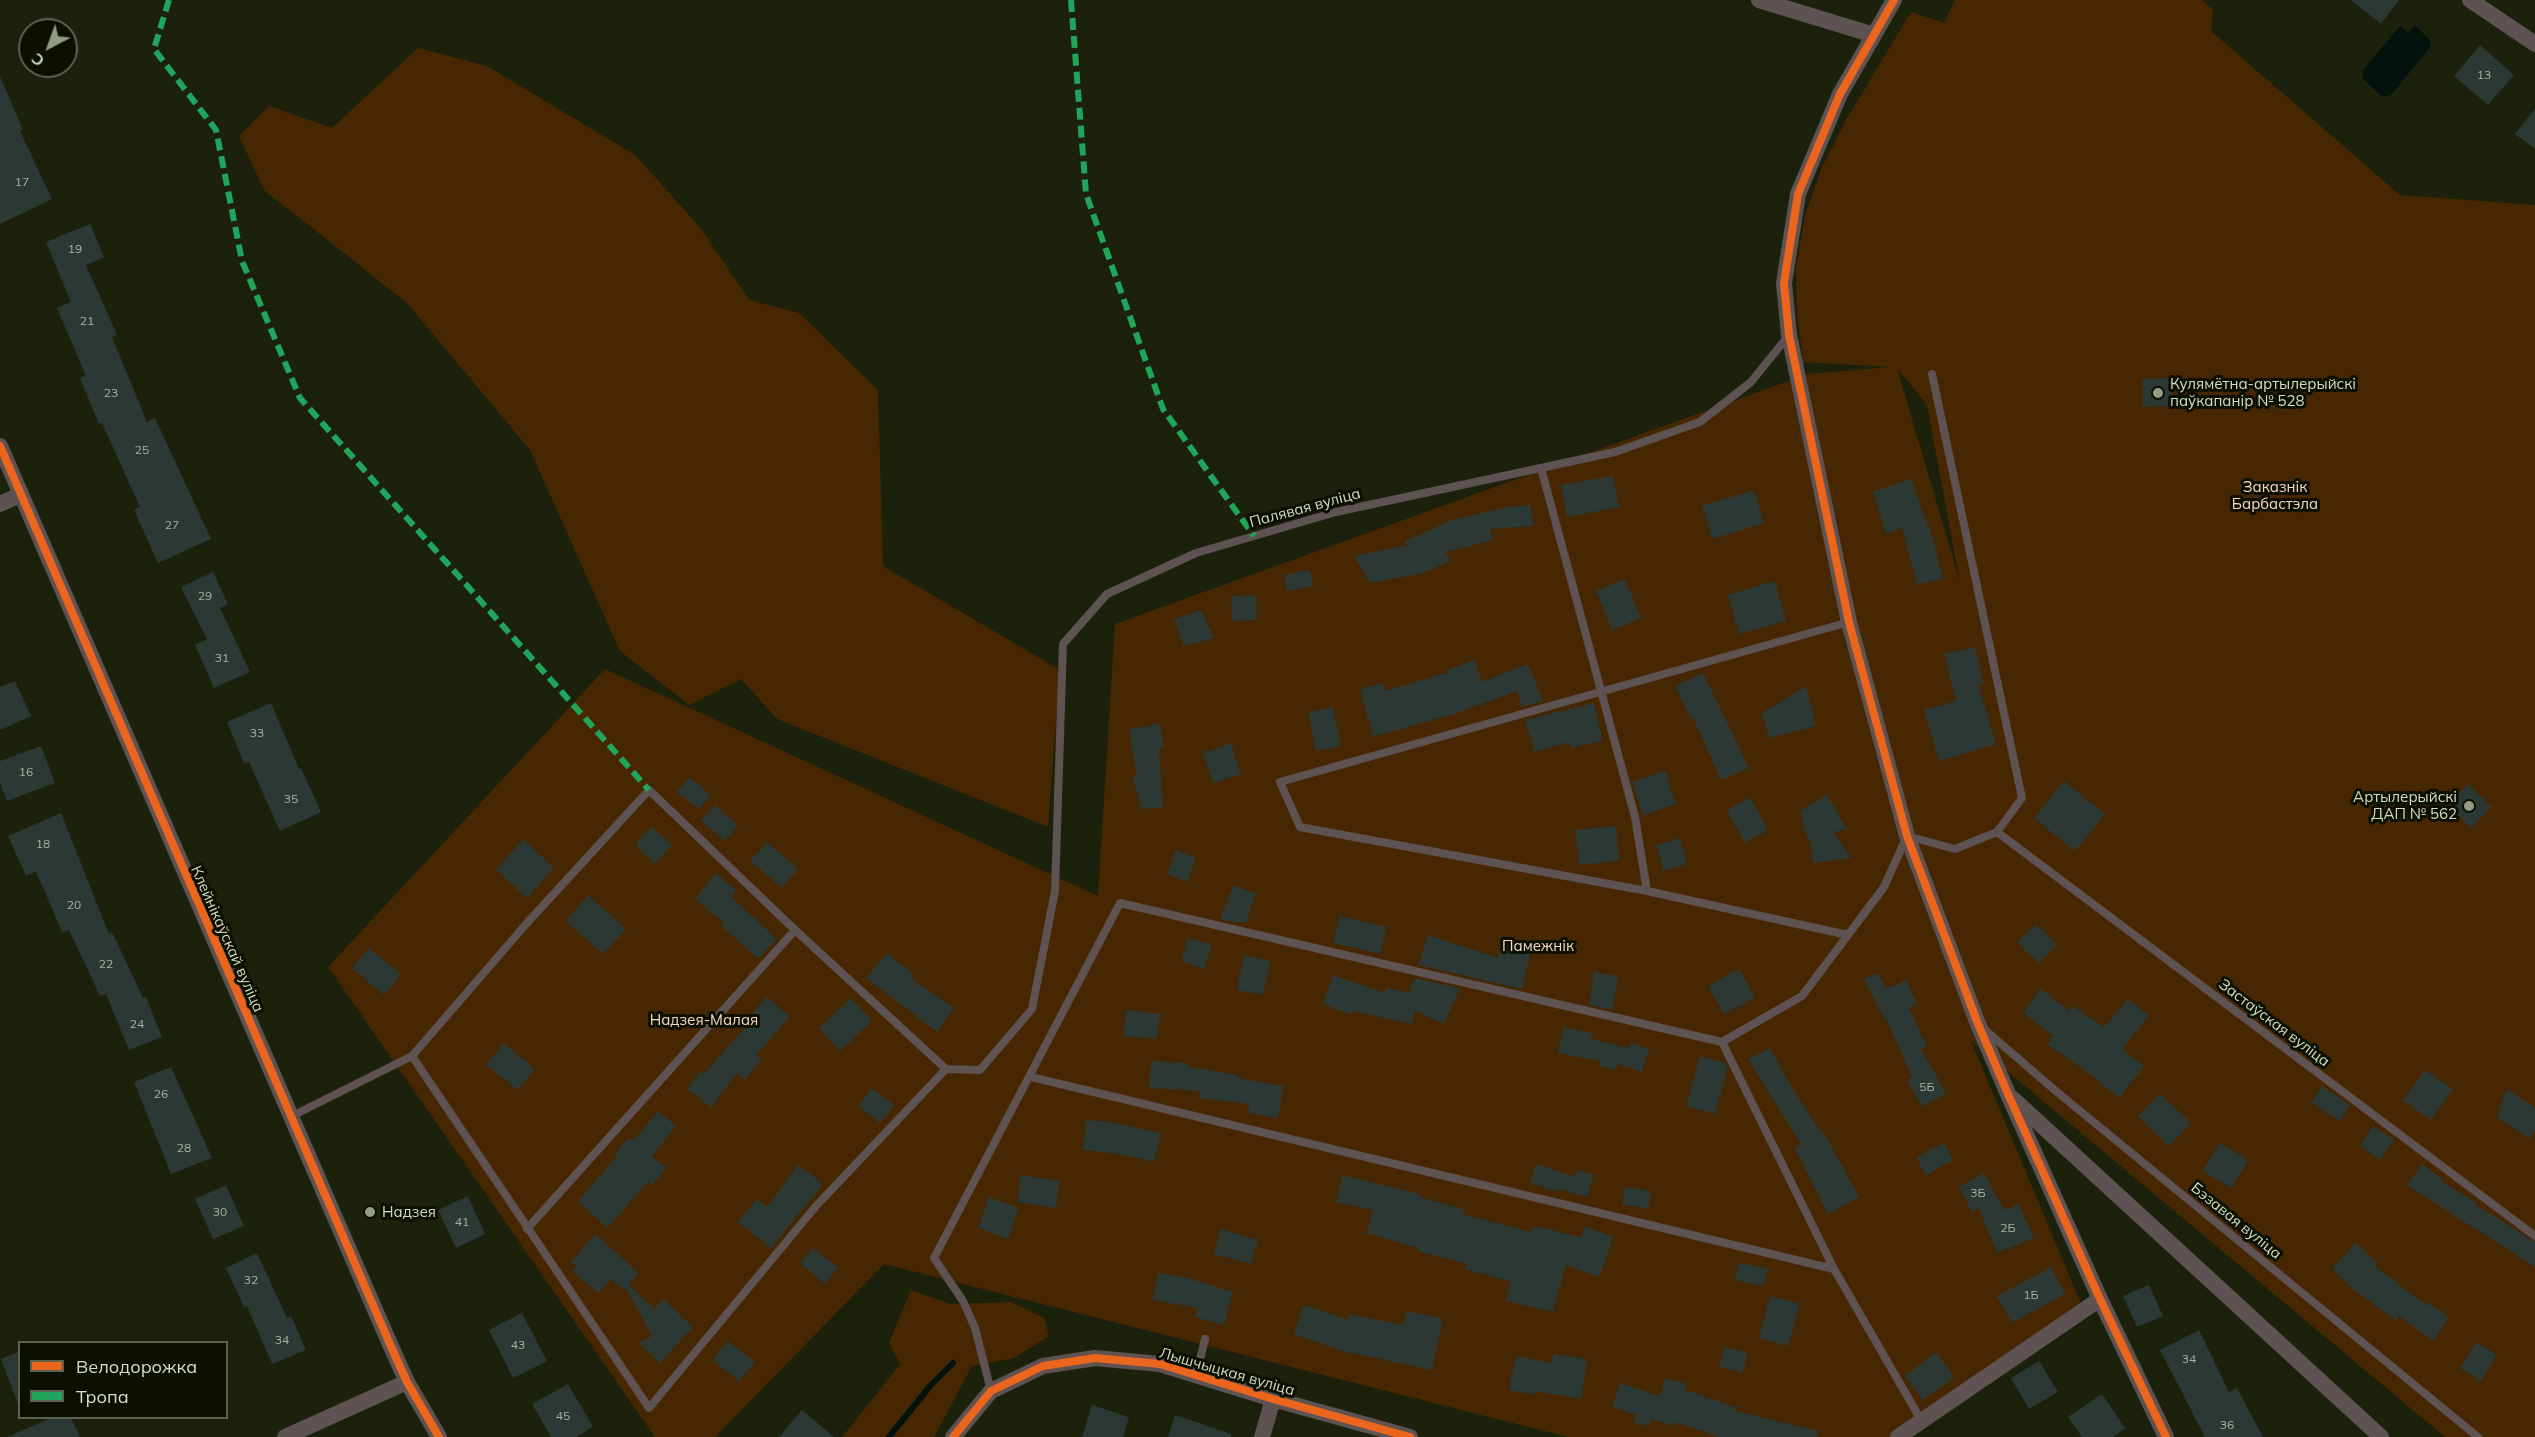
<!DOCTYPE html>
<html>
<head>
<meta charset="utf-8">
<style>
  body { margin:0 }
  #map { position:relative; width:2535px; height:1437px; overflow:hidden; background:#1c210c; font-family:Mulish,sans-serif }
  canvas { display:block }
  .legend { position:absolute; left:18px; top:1341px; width:210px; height:78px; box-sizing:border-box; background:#0c1001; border:2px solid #5c624f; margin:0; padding:8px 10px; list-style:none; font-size:18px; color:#d5dec4 }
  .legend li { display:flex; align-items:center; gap:12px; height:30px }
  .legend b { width:30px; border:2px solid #5c624f }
  .north { position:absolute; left:18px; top:18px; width:60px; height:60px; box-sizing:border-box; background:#0c1001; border:2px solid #5c624f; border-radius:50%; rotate:221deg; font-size:16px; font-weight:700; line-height:24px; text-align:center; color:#d5dec4 }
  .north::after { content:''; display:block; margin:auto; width:21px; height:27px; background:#949c84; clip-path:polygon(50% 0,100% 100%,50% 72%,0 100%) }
</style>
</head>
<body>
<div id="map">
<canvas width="2535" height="1437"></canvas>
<ul class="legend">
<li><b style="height:8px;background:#eb651d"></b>Велодорожка</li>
<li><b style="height:8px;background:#20a55d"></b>Тропа</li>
</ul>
<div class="north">С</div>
</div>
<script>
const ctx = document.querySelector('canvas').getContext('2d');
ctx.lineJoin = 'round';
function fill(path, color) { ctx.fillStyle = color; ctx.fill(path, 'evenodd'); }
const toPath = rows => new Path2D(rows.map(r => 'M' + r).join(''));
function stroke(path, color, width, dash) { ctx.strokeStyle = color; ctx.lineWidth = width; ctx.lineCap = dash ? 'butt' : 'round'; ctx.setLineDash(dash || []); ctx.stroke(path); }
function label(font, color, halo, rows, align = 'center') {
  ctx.font = font + ' Mulish,sans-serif'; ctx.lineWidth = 6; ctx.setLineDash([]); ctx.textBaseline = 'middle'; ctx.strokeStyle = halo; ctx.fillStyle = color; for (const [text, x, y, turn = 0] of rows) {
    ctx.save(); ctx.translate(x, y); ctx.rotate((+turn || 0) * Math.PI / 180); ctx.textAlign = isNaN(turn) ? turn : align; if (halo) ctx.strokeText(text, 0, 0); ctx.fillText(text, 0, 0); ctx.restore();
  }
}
const green = toPath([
  [1955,0,2202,0,2213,10,2211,31,2400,195,2535,205,2535,1437,2445,1437,1971,1041,2082,1306,1891,1437,1568,1437,884,1264,715,1437,655,1437,328,967,605,669,1098,896,1115,624,1808,374,1890,367,1803,362,1797,312,1796,268,1805,215,1822,167,1846,120,1911,12,1944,23],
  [1897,368,1927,405,1960,583,1960,582],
  [418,48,487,66,635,155,699,226,749,300,799,313,878,390,883,566,1060,670,1048,827,777,719,741,679,689,705,620,651,530,450,407,303,264,190,239,136,269,106,332,128],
  [911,1290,950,1304,1011,1302,1044,1318,1049,1336,1014,1358,972,1366,934,1437,842,1437,900,1364,889,1343]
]);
const water = toPath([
  [2415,25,2429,39,2431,46,2393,93,2389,96,2381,96,2365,81,2362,77,2364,69,2400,26,2408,33]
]);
const stream = toPath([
  [889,1437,931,1385,953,1363]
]);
const building = toPath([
  [2351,0,2399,0,2381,24],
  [2480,45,2514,75,2488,105,2454,76],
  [0,76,23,130,20,131,52,199,0,224],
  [2535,109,2535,149,2515,134],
  [90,224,104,257,86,265,117,335,112,337,147,422,155,418,211,539,158,563,134,510,140,507,102,423,99,424,80,378,86,376,57,308,71,302,46,242],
  [2172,378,2173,406,2143,407,2142,379],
  [1613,476,1619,507,1567,517,1561,485],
  [1911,479,1932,536,1943,578,1917,585,1902,528,1886,534,1873,492],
  [1754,490,1764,523,1712,539,1702,506],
  [1531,505,1533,526,1490,529,1493,540,1446,552,1450,561,1420,574,1370,583,1354,556,1407,545,1405,541,1451,520,1507,507],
  [1310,570,1313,586,1287,591,1284,575],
  [213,572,228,604,220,608,250,672,214,688,195,645,207,639,181,587],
  [1625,579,1641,618,1612,630,1596,591],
  [1775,581,1786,621,1739,634,1728,595],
  [1256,595,1257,620,1232,621,1231,596],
  [1201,610,1214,638,1184,646,1174,619],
  [1975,647,1984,684,1978,683,1996,744,1939,761,1924,710,1956,701,1944,654],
  [1474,660,1482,682,1528,664,1543,701,1522,707,1517,691,1457,713,1373,737,1360,689,1384,683,1386,691,1448,672,1447,670],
  [1703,673,1749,768,1721,780,1693,717,1691,719,1675,686],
  [15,681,31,716,0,730,0,687],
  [1806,686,1816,726,1769,738,1762,713],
  [271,703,299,769,301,768,321,812,280,831,249,762,244,763,227,722],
  [1594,703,1603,741,1571,748,1569,742,1535,752,1525,720],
  [1333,707,1341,746,1316,751,1308,712],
  [1160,724,1164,748,1159,749,1163,807,1142,809,1132,777,1137,777,1129,729],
  [1231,743,1241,774,1213,783,1203,753],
  [41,746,55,783,7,801,0,783,0,761],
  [1665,771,1676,804,1643,815,1632,782],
  [689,777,711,795,699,809,677,792],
  [2064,781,2105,814,2075,851,2034,818],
  [2468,784,2491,807,2471,828,2448,805],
  [1827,795,1847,829,1834,832,1851,858,1813,863,1810,838,1807,839,1800,811],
  [1750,797,1768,830,1745,843,1727,810],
  [715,805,738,825,725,841,701,821],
  [61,813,109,934,112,932,143,998,146,997,162,1037,129,1050,106,994,100,996,69,930,62,932,36,871,26,876,8,836],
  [1616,826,1619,861,1579,865,1575,830],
  [651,827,672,845,655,864,635,845],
  [1680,838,1687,864,1664,871,1656,845],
  [523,839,554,868,527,898,496,870],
  [767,842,798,869,782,888,750,861],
  [1176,850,1196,858,1187,882,1167,874],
  [716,873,736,890,731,897,777,939,758,959,721,925,724,922,695,899],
  [1233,885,1256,894,1246,923,1220,920],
  [588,895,626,929,603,954,566,921],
  [1339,916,1386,927,1380,954,1333,943],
  [2036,924,2057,944,2039,963,2017,943],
  [1428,935,1498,958,1502,940,1532,947,1522,989,1418,965],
  [1188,938,1212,945,1204,969,1181,961],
  [369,948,401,975,384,995,352,968],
  [887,953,914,975,911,978,954,1008,937,1032,866,978],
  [1244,955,1270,961,1263,995,1237,990],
  [1739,969,1755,998,1724,1014,1708,986],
  [1594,972,1618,976,1613,1010,1589,1005],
  [1878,973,1886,989,1906,980,1917,1003,1909,1008,1927,1047,1921,1049,1946,1093,1922,1107,1907,1080,1912,1077,1886,1019,1885,1020,1864,979],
  [1333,975,1385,993,1386,988,1409,993,1414,978,1460,988,1444,1024,1415,1011,1412,1024,1353,1011,1352,1015,1323,1004],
  [2041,989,2069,1011,2073,1006,2104,1027,2128,999,2149,1016,2122,1049,2144,1066,2119,1098,2098,1082,2099,1080,2047,1044,2053,1036,2023,1012],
  [767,997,790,1017,756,1055,762,1060,744,1080,737,1073,711,1107,687,1089,700,1072,704,1074,749,1023,746,1020],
  [851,998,872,1021,840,1051,819,1028],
  [1126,1010,1160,1014,1157,1039,1123,1036],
  [1563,1028,1592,1033,1591,1039,1629,1048,1631,1043,1649,1049,1642,1072,1618,1064,1616,1070,1599,1066,1601,1061,1558,1053],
  [504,1043,535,1069,518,1090,486,1065],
  [1770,1048,1791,1086,1822,1134,1824,1133,1859,1197,1828,1214,1795,1148,1801,1144,1748,1059],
  [1700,1056,1725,1063,1728,1069,1715,1114,1686,1106],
  [1151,1061,1188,1063,1188,1067,1238,1075,1238,1078,1283,1086,1278,1118,1248,1113,1249,1104,1199,1098,1200,1091,1149,1088],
  [171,1067,212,1158,171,1174,134,1082],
  [2425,1070,2453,1089,2431,1120,2403,1100],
  [2322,1086,2350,1105,2340,1121,2311,1103],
  [872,1088,894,1105,880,1123,858,1106],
  [2507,1089,2535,1108,2535,1130,2529,1139,2497,1117],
  [2160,1094,2191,1123,2169,1146,2138,1116],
  [658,1111,676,1126,652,1156,666,1168,652,1185,648,1182,607,1228,578,1201,617,1156,615,1154,629,1137,633,1141],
  [1086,1120,1110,1122,1161,1133,1154,1162,1118,1154,1083,1150],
  [2373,1126,2394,1140,2380,1160,2360,1146],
  [1944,1143,1953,1160,1925,1175,1917,1157],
  [2220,1143,2248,1160,2231,1188,2203,1171],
  [1536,1164,1575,1177,1577,1170,1594,1175,1587,1197,1558,1189,1557,1192,1530,1183],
  [2422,1164,2444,1180,2442,1182,2477,1203,2476,1205,2535,1242,2535,1267,2407,1185],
  [798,1165,823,1184,771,1248,738,1222,757,1199,767,1207],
  [1984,1173,2004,1210,2019,1204,2034,1238,1997,1253,1979,1209,1972,1212,1959,1187],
  [1021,1175,1060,1181,1056,1208,1017,1202],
  [1342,1175,1420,1194,1419,1197,1464,1209,1463,1214,1531,1232,1533,1226,1581,1237,1585,1226,1614,1237,1599,1277,1566,1265,1553,1312,1506,1301,1511,1282,1466,1269,1467,1264,1417,1251,1418,1248,1367,1233,1373,1210,1336,1202],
  [226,1185,244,1226,213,1239,195,1199],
  [1625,1187,1651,1191,1648,1209,1622,1204],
  [468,1196,485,1234,456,1248,438,1210],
  [989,1197,1019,1208,1008,1239,978,1228],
  [1221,1229,1258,1240,1251,1264,1214,1254],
  [595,1234,639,1273,629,1285,654,1309,663,1299,693,1327,660,1363,639,1343,652,1336,626,1288,624,1290,611,1279,598,1293,572,1271,576,1266,571,1262],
  [2356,1243,2377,1263,2375,1266,2427,1306,2429,1303,2449,1318,2433,1341,2399,1316,2396,1321,2353,1289,2332,1269],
  [813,1248,838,1268,825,1284,800,1263],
  [257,1253,287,1318,291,1316,306,1350,272,1364,247,1306,244,1307,226,1268],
  [1738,1263,1768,1268,1764,1286,1735,1280],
  [2051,1267,2065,1294,2012,1323,1997,1296],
  [1158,1273,1184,1277,1233,1292,1224,1325,1195,1317,1198,1308,1153,1300],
  [2149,1285,2163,1316,2137,1327,2123,1296],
  [1770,1296,1800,1304,1788,1346,1759,1338],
  [1304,1305,1348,1320,1349,1314,1404,1325,1407,1311,1443,1319,1432,1370,1342,1351,1294,1334],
  [522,1313,547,1361,513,1378,489,1330],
  [2199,1330,2229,1392,2237,1388,2263,1437,2205,1437,2160,1350],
  [728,1341,755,1362,739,1381,712,1360],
  [2476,1342,2497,1355,2480,1381,2460,1368],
  [1724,1347,1748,1353,1742,1373,1719,1366],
  [20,1351,20,1403,18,1404,1,1359],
  [1936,1352,1954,1377,1923,1400,1905,1376],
  [1553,1354,1587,1359,1581,1399,1536,1391,1535,1395,1509,1390,1516,1356,1552,1363],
  [2039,1361,2058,1392,2029,1409,2011,1378],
  [1665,1378,1687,1384,1685,1390,1736,1407,1735,1411,1818,1431,1817,1437,1719,1437,1676,1422,1675,1426,1651,1419,1650,1426,1634,1423,1636,1415,1612,1407,1620,1383,1660,1396],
  [568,1384,593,1427,576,1437,551,1437,532,1404],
  [2102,1394,2125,1428,2113,1437,2082,1437,2068,1417],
  [1092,1405,1129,1417,1123,1437,1082,1437],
  [802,1410,834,1437,779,1437],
  [1175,1415,1231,1434,1231,1437,1168,1437],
  [51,1418,71,1418,80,1437,7,1437]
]);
const service = toPath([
  [1541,468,1635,817,1647,891],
  [1997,832,2535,1236],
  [1848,935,1647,891,1300,827,1280,782,1849,622],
  [1985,1030,2057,1092,2478,1437],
  [1722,1042,1834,1269,1921,1420],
  [946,1069,816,1206,649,1408,412,1056,527,923,649,790,795,930,946,1069,980,1070,1032,1009,1055,891,1063,644,1107,594,1196,553,1254,536,1336,512,1615,452,1700,422,1751,382,1789,335],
  [1031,1077,1834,1269],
  [290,1117,412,1056],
  [527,1229,795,930],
  [1196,1376,1205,1339],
  [991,1391,975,1328,963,1301,934,1258,1120,903,1722,1042,1802,996,1884,887,1907,836,1955,849,1997,832,2022,798,1932,374]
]);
const minor = toPath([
  [1759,0,1874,35],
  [1894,0,1840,94,1798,194,1784,283,1789,335,1849,622,1907,836,1978,1024,2008,1094,2100,1299,2166,1437],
  [2470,0,2535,44],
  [0,446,389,1342,407,1382,439,1437],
  [0,504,20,495],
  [2013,1099,2381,1437],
  [285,1437,407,1382],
  [953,1437,991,1391,1043,1366,1095,1358,1160,1364,1273,1399,1410,1437],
  [1262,1437,1273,1399],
  [1898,1437,2100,1299]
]);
const quiet = toPath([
  [169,0,154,49,216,130,242,261,300,398,649,790],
  [1071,0,1086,194,1163,409,1254,536]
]);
const cycleway = toPath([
  [1894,0,1840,94,1798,194,1784,283,1789,335,1849,622,1907,836,1978,1024,2008,1094,2100,1299,2166,1437],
  [0,446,389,1342,407,1382,439,1437],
  [953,1437,991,1391,1043,1366,1095,1358,1160,1364,1273,1399,1410,1437]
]);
const markers = [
  [2158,393,6,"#949c84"],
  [2469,806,6,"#949c84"],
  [370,1212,6,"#949c84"]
];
const numberNames = [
  ["13",2484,75],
  ["17",22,182],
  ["19",75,249],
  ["21",87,321],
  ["23",111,393],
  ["25",142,450],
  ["27",172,525],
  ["29",205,596],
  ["31",222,658],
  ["33",257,733],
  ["16",26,772],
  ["35",291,799],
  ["18",43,844],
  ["20",74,905],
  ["22",106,964],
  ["24",137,1024],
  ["5Б",1927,1087],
  ["26",161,1094],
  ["28",184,1148],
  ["3Б",1978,1193],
  ["30",220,1212],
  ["41",462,1222],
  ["2Б",2008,1228],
  ["32",251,1280],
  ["1Б",2031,1295],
  ["34",282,1340],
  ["43",518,1345],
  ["34",2189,1359],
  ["45",563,1416],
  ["36",2227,1425]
];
const poiNames = [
  ["Кулямётна-артылерыйскі",2170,384],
  ["паўкапанір № 528",2170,401],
  ["Артылерыйскі",2457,797,"right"],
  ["ДАП № 562",2457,814,"right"],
  ["Надзея",382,1212]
];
const parkNames = [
  ["Заказнік",2275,487],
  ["Барбастэла",2275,504],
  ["Памежнік",1538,946],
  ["Надзея-Малая",704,1020]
];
const streetNames = [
  ["Палявая вуліца",1305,508,-15],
  ["Клейнікаўскай вуліца",227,939,66],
  ["Застаўская вуліца",2274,1023,37],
  ["Бэзавая вуліца",2236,1221,39],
  ["Лышчыцкая вуліца",1227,1372,16]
];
fill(green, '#462702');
fill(water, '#03120d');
stroke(stream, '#03120d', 6);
fill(building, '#2b3834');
stroke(service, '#5e5253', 8);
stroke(minor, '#5e5253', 16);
stroke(quiet, '#20a55d', 6, [12, 6]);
stroke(cycleway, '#eb651d', 8);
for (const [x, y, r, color] of markers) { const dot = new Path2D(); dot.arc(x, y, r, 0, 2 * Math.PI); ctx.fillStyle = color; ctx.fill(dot); stroke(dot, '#0c1001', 2); }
label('12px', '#aab4a0', null, numberNames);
label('15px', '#d5dec4', '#0c1001', poiNames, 'left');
label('15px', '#f5d8c1', '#0c1001', parkNames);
label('15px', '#d5dec4', '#0c1001', streetNames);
</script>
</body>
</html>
